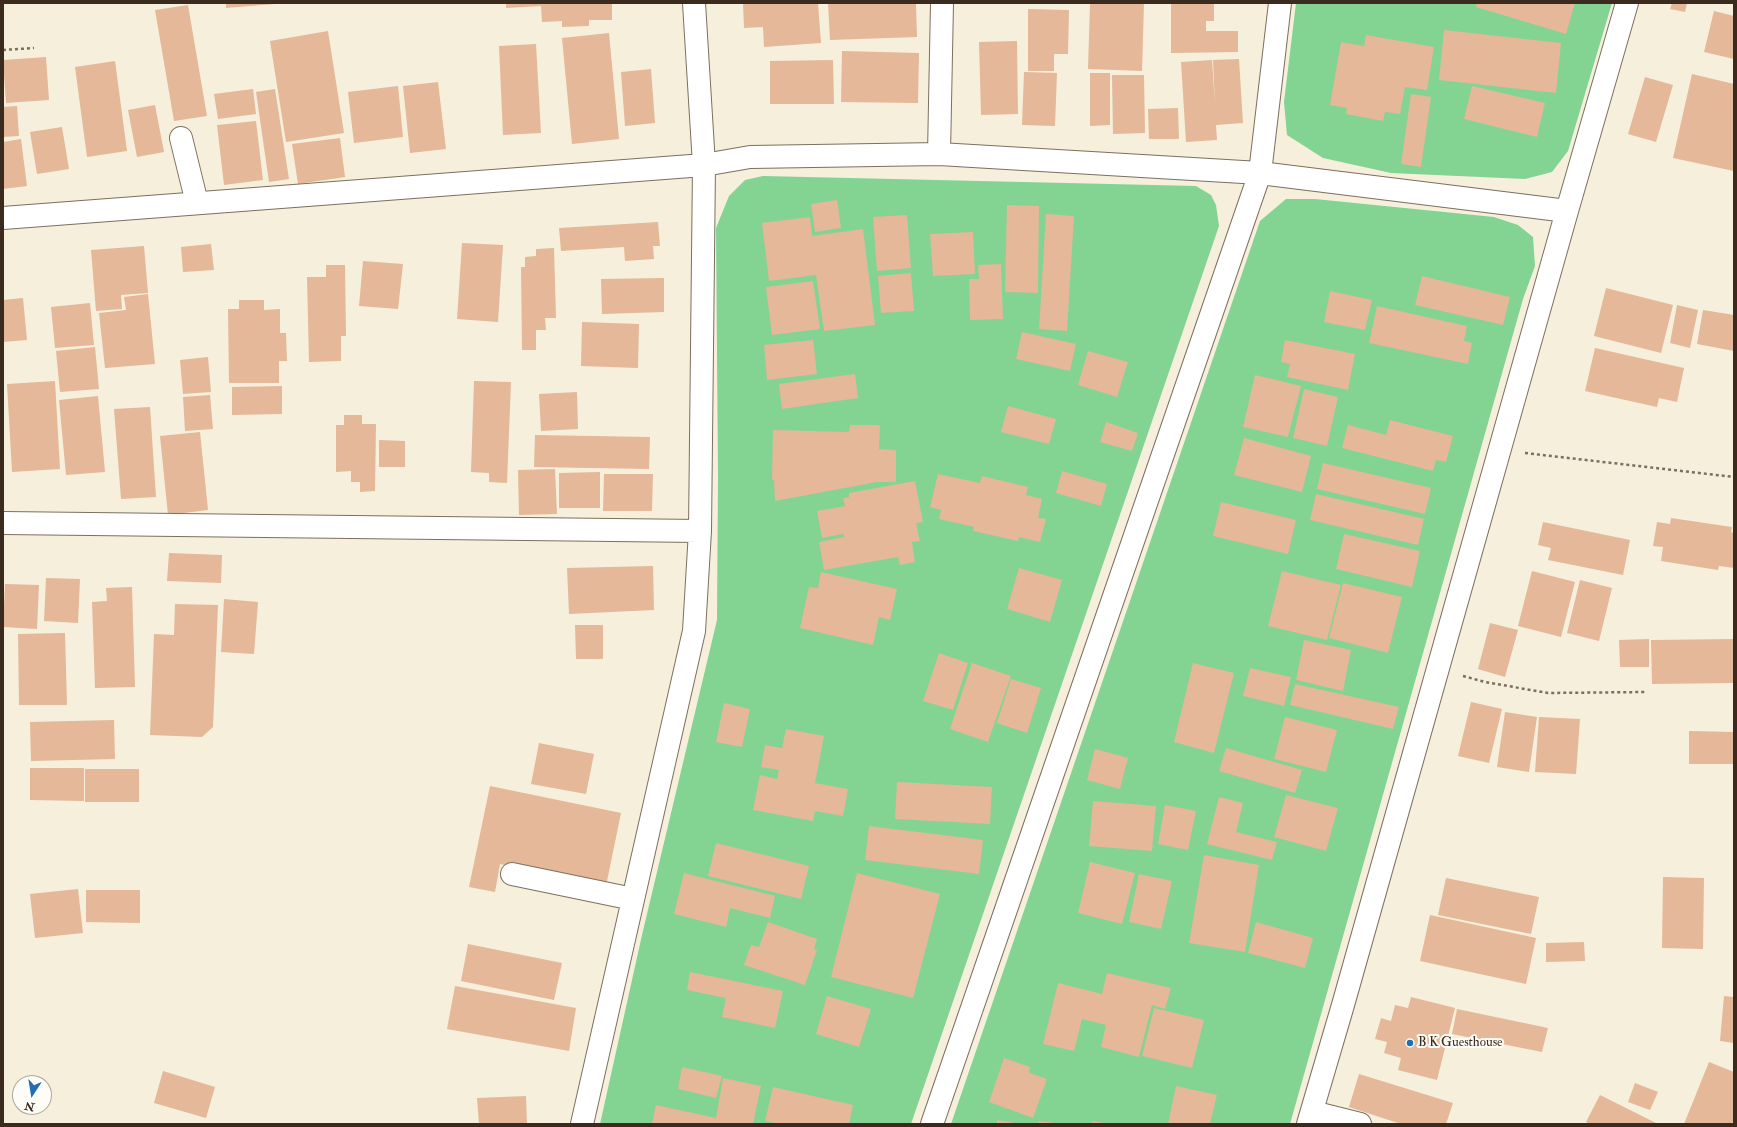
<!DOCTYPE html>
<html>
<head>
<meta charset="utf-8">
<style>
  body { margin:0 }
  #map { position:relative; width:1737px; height:1127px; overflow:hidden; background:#f6efdc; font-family:"IM FELL Double Pica",serif }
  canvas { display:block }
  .frame { position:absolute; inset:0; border:4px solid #3b2a1e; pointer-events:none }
  .north { position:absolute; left:12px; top:1075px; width:40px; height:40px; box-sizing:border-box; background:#fdfcf7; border:1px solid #afa8a0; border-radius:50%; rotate:192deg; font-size:11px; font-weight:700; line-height:16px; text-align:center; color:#3b2a1e }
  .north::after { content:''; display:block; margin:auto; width:14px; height:18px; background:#1f6fb2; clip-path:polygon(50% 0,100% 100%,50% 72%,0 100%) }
</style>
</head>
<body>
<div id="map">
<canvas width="1737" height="1127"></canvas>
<div class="frame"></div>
<div class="north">N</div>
</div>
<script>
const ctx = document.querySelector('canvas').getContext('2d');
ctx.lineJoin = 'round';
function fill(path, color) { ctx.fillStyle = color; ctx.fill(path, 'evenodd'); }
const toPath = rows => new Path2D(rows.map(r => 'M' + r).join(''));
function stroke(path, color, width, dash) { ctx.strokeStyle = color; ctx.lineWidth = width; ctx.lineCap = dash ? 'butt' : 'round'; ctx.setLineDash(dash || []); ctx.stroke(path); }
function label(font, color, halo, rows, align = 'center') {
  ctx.font = font + ' "IM FELL Double Pica",serif'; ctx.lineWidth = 4; ctx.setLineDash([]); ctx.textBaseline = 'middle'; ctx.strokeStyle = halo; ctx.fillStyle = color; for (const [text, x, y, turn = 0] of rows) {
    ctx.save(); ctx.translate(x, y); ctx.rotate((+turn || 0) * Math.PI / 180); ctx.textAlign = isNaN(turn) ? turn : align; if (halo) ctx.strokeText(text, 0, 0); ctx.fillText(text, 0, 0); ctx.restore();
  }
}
const green = toPath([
  [1296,3,1612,3,1568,151,1552,172,1525,179,1391,173,1323,158,1287,135,1284,102],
  [763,176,1196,186,1211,195,1216,205,1219,226,911,1124,600,1124,642,935,717,620,718,477,716,228,729,196,745,180],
  [1286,199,1315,199,1494,217,1518,225,1533,237,1535,266,1523,299,1290,1124,951,1124,1260,221]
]);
const building = toPath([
  [226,3,275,3,275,4,226,8],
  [506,3,612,3,612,20,589,20,589,26,562,27,562,21,542,22,541,6,506,8],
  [743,3,818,3,821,43,764,47,763,27,744,28],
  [828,3,916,3,917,37,830,40],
  [1090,3,1144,3,1142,71,1088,69],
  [1171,3,1214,3,1214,21,1206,21,1206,31,1238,31,1238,52,1171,53],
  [1477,3,1575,3,1566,34,1476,7],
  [1672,3,1687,3,1685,12,1670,9],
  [188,5,207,116,174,121,155,10],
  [1028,9,1069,10,1068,54,1054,54,1054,71,1028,71],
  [1714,11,1734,16,1734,59,1704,52],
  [1444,30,1561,43,1556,93,1439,80],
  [328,31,344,133,286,142,270,41],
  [609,33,619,139,572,144,562,38],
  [1366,35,1434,47,1427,90,1405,87,1400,114,1385,112,1383,121,1346,114,1347,108,1330,105,1341,42,1364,46],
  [1017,41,1018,114,981,115,979,42],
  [536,44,541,133,503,135,499,46],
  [842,51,919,53,918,103,841,102],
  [46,57,49,100,6,103,3,60],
  [1239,59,1243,123,1216,125,1217,140,1186,142,1181,62,1212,60,1215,104,1213,60],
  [833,60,834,104,770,104,770,61],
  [115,61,127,151,87,157,75,67],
  [651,69,655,123,625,126,621,72],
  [1024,72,1057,73,1055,126,1022,125],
  [1090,73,1110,73,1110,125,1090,126],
  [1692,74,1734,84,1734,171,1673,158],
  [1112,75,1144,75,1145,133,1113,134],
  [1645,77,1673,85,1656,142,1628,134],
  [438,82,446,149,410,153,403,86],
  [398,86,403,137,354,143,348,92],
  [1472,86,1545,103,1537,137,1464,119],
  [253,89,256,114,218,119,214,94],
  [275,89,289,179,269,182,256,92],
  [1411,94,1431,97,1421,167,1401,164],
  [155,105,164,152,137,157,128,110],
  [17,106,19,136,3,137,3,107],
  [1178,108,1179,139,1149,139,1148,109],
  [256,121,263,180,224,185,217,125],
  [62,127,69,169,37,174,30,132],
  [340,138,345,177,298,184,292,144],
  [21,139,27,186,3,189,3,142],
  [837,200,841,228,815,232,811,204],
  [1007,205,1039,206,1038,293,1005,292],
  [1046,214,1074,216,1067,331,1039,329],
  [907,215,911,268,877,271,873,217],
  [810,217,812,236,863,229,875,325,824,331,816,275,769,281,762,223],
  [658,222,660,246,653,246,654,259,625,261,624,247,561,251,559,228],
  [973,232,975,274,933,276,930,234],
  [462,243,503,245,498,322,457,319],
  [211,244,214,270,183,272,181,247],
  [144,246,148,293,121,295,122,309,96,311,91,250],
  [554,248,556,318,545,318,546,330,536,330,536,350,522,350,521,267,525,267,525,257,536,256,536,249],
  [363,261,403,264,398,309,359,306],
  [1001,264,1003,319,970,320,969,279,979,279,978,265],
  [326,265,345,265,346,336,341,336,341,361,309,362,307,277,326,277],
  [911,273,914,311,881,313,878,276],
  [1422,276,1510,297,1503,325,1415,305],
  [664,278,664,312,602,314,601,279],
  [813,281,820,329,772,335,766,287],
  [1606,288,1673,305,1661,353,1594,336],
  [1330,291,1372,300,1365,330,1324,322],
  [148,294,155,364,105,368,99,313,126,310,124,297],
  [23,298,27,340,3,342,3,300],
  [239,300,264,300,264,310,280,309,280,333,286,333,287,361,279,361,279,383,229,383,228,309,239,309],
  [90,303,94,345,55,348,51,307],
  [1677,305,1698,310,1690,348,1670,343],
  [1377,306,1467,326,1464,341,1472,343,1468,364,1369,343],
  [1703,310,1734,315,1734,351,1697,344],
  [582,322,639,324,638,368,581,366],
  [1022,332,1076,344,1070,371,1016,359],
  [813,340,817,374,767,380,764,345],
  [1285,340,1355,354,1348,390,1287,377,1290,364,1281,362],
  [95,347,99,389,60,392,56,351],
  [1595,348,1684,368,1677,402,1659,398,1657,407,1585,391],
  [1088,351,1128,362,1117,397,1078,385],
  [208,357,211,392,183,394,180,360],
  [855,374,858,398,782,409,779,384],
  [1255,375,1301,386,1288,437,1243,427],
  [55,381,60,469,12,472,7,384],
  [474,381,511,382,507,483,489,482,489,473,471,472],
  [282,386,282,414,232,415,232,387],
  [1304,389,1338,397,1327,446,1293,438],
  [577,392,578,429,541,431,539,394],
  [210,395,213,429,185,431,183,397],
  [98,396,105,472,66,475,59,400],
  [1008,406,1056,419,1049,444,1001,432],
  [150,407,156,497,121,499,114,409],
  [344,415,362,415,362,424,376,424,375,491,360,492,360,482,351,482,351,471,336,472,336,425,344,425],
  [1390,420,1453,436,1446,462,1436,460,1433,471,1342,448,1348,425,1386,435],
  [1106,422,1138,433,1132,451,1100,442],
  [850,425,880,425,879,449,896,450,896,482,877,482,775,501,774,480,772,480,773,430,849,432],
  [200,432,208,510,168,515,160,436],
  [535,435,650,437,649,469,534,467],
  [1244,438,1311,456,1302,492,1234,475],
  [379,440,405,441,405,467,379,467],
  [1323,463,1431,488,1425,514,1317,489],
  [555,469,557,514,519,515,518,470],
  [1062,471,1107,484,1101,506,1056,493],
  [600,472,600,508,559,508,559,473],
  [604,474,653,474,652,511,603,511],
  [938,474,980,483,982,476,1028,487,1026,495,1042,499,1038,518,1046,519,1040,542,1019,537,1018,541,973,531,974,527,939,519,941,510,930,507],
  [915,481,923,522,916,523,920,541,912,542,915,562,900,565,898,557,824,570,819,542,844,537,843,534,822,538,817,511,845,506,843,498,849,497,849,493],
  [1316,494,1424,519,1418,545,1310,520],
  [1221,502,1296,520,1288,554,1213,536],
  [1671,518,1732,527,1731,532,1734,533,1734,568,1719,566,1718,570,1661,561,1663,547,1653,546,1657,522,1670,524],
  [1543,522,1630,540,1623,575,1548,560,1551,548,1538,545],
  [1344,534,1420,551,1412,587,1336,569],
  [169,553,222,555,221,583,167,581],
  [653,566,654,610,569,614,567,568],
  [1019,568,1062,580,1050,622,1007,609],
  [1282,571,1341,585,1327,640,1268,626],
  [1532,571,1575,582,1561,637,1518,626],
  [821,572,897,589,890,620,879,617,873,645,800,628,809,587,818,588],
  [46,578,80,579,78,623,44,621],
  [1580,580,1612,588,1599,641,1567,633],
  [1343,583,1402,597,1388,653,1329,638],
  [5,584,39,585,37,629,3,627],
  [132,587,135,687,95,688,92,602,107,601,106,588],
  [224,599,258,602,254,654,221,652],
  [175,604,218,605,213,727,202,737,150,735,154,634,174,635],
  [1490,623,1518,630,1505,677,1478,669],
  [575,625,603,625,603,659,576,659],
  [65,633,67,705,19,705,18,634],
  [1649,639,1649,667,1620,667,1619,640],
  [1734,639,1734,683,1652,684,1651,640],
  [1304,640,1351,650,1343,691,1296,680],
  [939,653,968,663,953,710,923,701],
  [972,663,1011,676,988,742,950,729],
  [1193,663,1234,673,1214,753,1174,742],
  [1250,668,1291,677,1284,706,1243,696],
  [1011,679,1041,688,1027,733,997,723],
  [1295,684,1399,707,1393,729,1290,705],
  [1471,702,1502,709,1489,763,1458,756],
  [724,703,750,709,742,747,716,742],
  [1505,712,1537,717,1529,772,1497,767],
  [1285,717,1337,730,1326,772,1274,759],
  [1539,717,1580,719,1576,774,1535,772],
  [114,720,115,759,31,761,30,722],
  [786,729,824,736,815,783,848,789,843,816,815,811,813,821,753,810,760,775,777,779,779,770,761,767,765,745,782,748],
  [1689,731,1734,732,1734,764,1689,764],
  [539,743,594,754,586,794,531,784],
  [1226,748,1302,770,1295,793,1219,771],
  [1095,749,1128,758,1120,789,1087,780],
  [30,768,84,768,84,801,30,800],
  [85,769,139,769,139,802,85,802],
  [897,782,992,787,990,824,895,819],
  [490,786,621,813,606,886,500,864,495,892,469,887],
  [1286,795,1338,808,1326,851,1274,837],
  [1219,797,1243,803,1236,832,1277,842,1272,860,1207,844],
  [1093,801,1156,806,1152,851,1089,846],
  [1165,805,1196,811,1188,850,1158,844],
  [869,826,983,840,979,874,865,860],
  [716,843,809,866,801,899,708,876],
  [1204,855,1259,865,1245,952,1189,943],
  [1090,862,1135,873,1122,924,1078,913],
  [684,873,775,896,770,918,730,908,726,927,674,914],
  [857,873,940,894,913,998,831,977],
  [1139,874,1172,881,1161,929,1129,922],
  [1663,877,1704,878,1703,949,1662,948],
  [1446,878,1539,897,1531,934,1438,915],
  [78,889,83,933,35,938,30,894],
  [86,890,140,890,140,923,86,922],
  [1430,915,1536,938,1526,984,1420,961],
  [768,922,817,939,814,949,817,950,805,985,744,965,751,945,759,947],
  [1256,922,1313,938,1305,968,1248,953],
  [1584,942,1585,961,1546,962,1546,943],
  [468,944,562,963,554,1000,461,981],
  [690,972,783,991,775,1028,722,1017,726,998,687,990],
  [1107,973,1171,988,1165,1009,1152,1005,1139,1057,1101,1047,1106,1025,1082,1019,1074,1051,1043,1044,1058,983,1102,994],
  [455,986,576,1008,569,1051,447,1029],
  [827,996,871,1009,859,1047,816,1034],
  [1724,996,1734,997,1734,1043,1720,1041],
  [1411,997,1455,1008,1437,1080,1398,1070,1401,1058,1384,1053,1387,1042,1375,1039,1381,1018,1391,1021,1395,1005,1408,1008],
  [1154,1008,1204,1020,1192,1068,1142,1056],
  [1457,1009,1548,1028,1542,1052,1452,1034],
  [1004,1058,1030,1067,1029,1073,1047,1079,1033,1118,989,1102],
  [1709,1062,1734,1072,1734,1120,1732,1124,1684,1124],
  [682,1067,722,1076,716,1098,678,1089],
  [163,1071,215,1087,206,1118,154,1103],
  [1359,1074,1453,1103,1446,1124,1401,1124,1349,1107],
  [723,1078,761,1086,753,1124,652,1124,656,1105,716,1118],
  [1635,1083,1658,1092,1650,1110,1628,1102],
  [1176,1086,1217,1095,1210,1124,1168,1124],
  [773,1087,853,1105,849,1124,780,1124,765,1121],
  [1600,1095,1656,1123,1655,1124,1590,1124,1586,1122],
  [526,1096,527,1124,479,1124,477,1098],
  [997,1120,1015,1123,1015,1124,997,1124],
  [1039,1121,1055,1123,1055,1124,1038,1124],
  [1093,1121,1104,1123,1104,1124,1092,1124]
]);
const path = toPath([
  [3,50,34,48],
  [1525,453,1734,477],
  [1463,676,1485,682,1548,693,1645,692]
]);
const minor = toPath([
  [181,138,197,203],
  [939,154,942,3],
  [3,218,704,165,750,157,939,154,1260,173,1567,211],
  [3,523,700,531],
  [512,874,633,899],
  [1312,1112,1360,1124],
  [582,1124,694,631,700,531,704,165,694,3],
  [932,1124,1260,173,1280,3],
  [1308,1124,1343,1005,1567,211,1627,3]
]);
const markers = [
  [1410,1043,4,"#1f6fb2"]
];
const poiNames = [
  ["B K Guesthouse",1418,1043]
];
fill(green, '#83d393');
fill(building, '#e4b898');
stroke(minor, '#7c6f60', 24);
stroke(path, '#7c6f60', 2.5, [3, 3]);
stroke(minor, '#fff', 22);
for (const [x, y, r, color] of markers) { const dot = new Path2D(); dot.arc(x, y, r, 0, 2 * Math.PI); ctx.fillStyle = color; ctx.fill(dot); stroke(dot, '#fdfcf7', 1.5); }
label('13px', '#3b2a1e', '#fdfcf7', poiNames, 'left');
</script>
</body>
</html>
